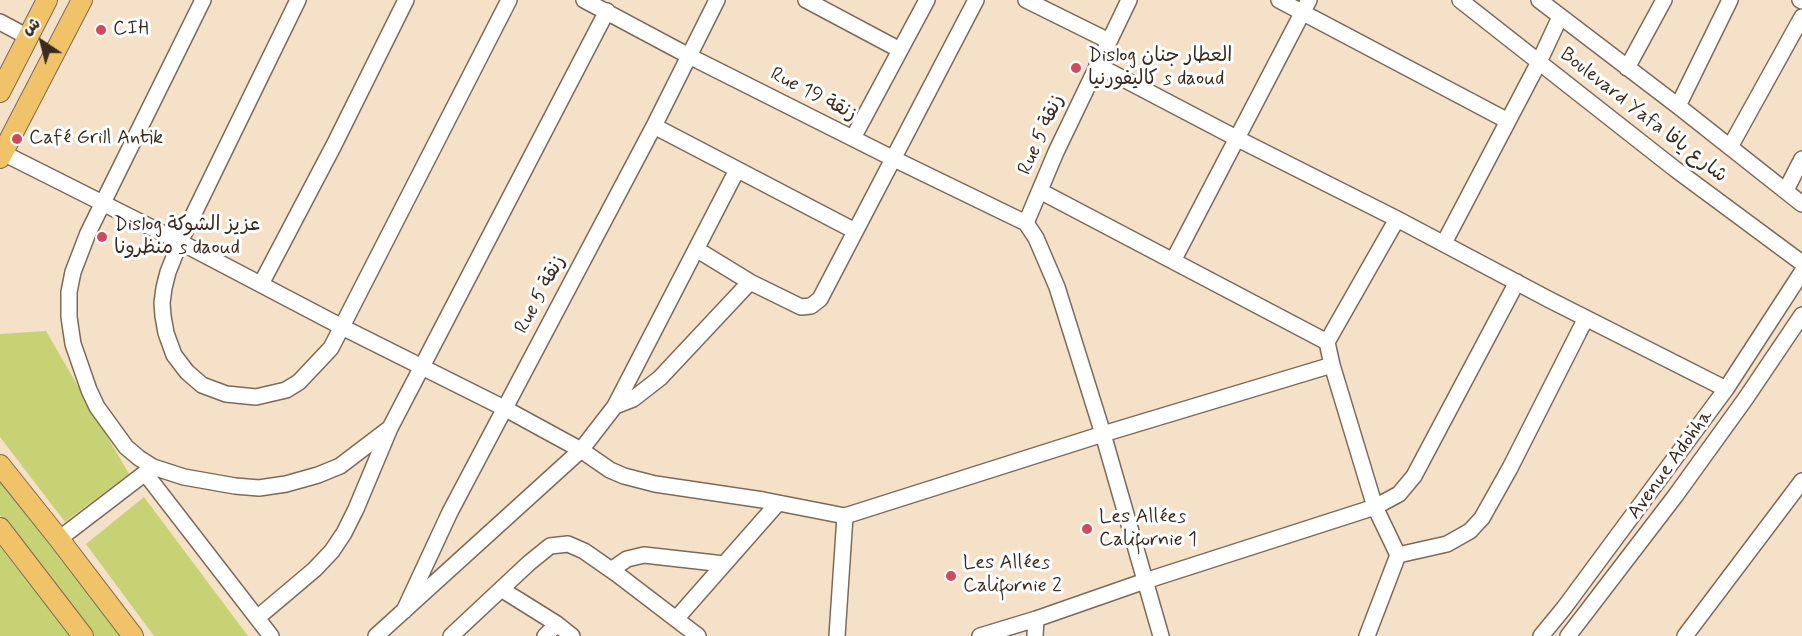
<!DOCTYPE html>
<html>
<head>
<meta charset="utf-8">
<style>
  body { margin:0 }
  #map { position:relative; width:1802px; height:636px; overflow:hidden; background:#f5e1c8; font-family:Mynerve,"Playpen Sans Arabic",sans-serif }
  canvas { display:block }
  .north { position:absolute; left:12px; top:12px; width:60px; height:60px; -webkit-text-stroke:4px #fff; paint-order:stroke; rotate:325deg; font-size:16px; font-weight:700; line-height:24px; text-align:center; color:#3b2a1e }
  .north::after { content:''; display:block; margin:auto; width:21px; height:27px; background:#3b2a1e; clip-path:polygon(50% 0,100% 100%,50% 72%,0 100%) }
</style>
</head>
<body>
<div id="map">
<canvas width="1802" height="636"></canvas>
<div class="north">ش</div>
</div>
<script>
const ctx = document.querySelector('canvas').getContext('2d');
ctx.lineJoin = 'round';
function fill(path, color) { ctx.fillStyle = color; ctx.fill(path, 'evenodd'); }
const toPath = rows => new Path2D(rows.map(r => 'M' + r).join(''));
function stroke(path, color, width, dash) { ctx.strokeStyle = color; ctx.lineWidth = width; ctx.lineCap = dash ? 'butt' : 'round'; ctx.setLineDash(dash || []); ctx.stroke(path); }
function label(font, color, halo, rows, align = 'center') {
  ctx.font = font + ' Mynerve,"Playpen Sans Arabic",sans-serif'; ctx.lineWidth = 6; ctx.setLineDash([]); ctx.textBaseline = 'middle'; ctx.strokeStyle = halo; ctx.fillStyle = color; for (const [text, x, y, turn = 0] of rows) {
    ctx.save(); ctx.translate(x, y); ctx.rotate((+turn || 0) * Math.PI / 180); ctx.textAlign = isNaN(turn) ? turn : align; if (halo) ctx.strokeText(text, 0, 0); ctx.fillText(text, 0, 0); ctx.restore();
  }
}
const green = toPath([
  [46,331,129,474,65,522,0,437,0,334],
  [0,479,122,636,94,636,0,515],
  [144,497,248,636,154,636,86,544],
  [0,538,76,636,0,636]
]);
const minor = toPath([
  [298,0,180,242,168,272,164,288,162,303,163,316,166,333,174,355,187,372,202,385,226,394,256,397,286,390,299,382,331,348,509,0],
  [584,0,689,56,892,158,1026,223],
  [806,0,900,50],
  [1026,0,1109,41],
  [1279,0,1508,121],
  [1460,0,1675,169,1802,263],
  [1539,0,1678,106,1802,204],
  [1800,0,1802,1],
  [0,22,28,37],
  [1097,65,1238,139,1397,219,1548,299,1726,389],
  [1627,68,1664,0],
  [1678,106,1730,0],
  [654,126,855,231],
  [853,138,927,0],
  [1730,147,1802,17],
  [3,153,180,242,342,327,504,408,581,450,610,470,624,476,655,484,763,500,845,516,1103,434,1332,365,1327,342,1397,219],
  [1786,190,1802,159],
  [1040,191,1327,342],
  [1026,223,1036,238,1057,287,1103,434,1161,636],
  [1026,223,1056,152,1129,0],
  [1444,243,1539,62,1560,17],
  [696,249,750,282,801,307,811,306,820,299,976,0],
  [1173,261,1309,0],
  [261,284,334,145,406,0],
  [1332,365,1375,507,1398,555,1367,636],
  [615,406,633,399,660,378,750,282],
  [153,467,139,458,126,447,97,407,89,390,73,344,69,317,69,292,73,272,88,233,203,0],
  [145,473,271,636],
  [59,539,153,467,184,477,235,486,259,488,286,484,318,475,340,466,390,428,607,11],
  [1398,555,1447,544,1470,531,1482,518,1510,468,1586,318],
  [611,570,627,559,644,555,724,564],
  [501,589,557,624,572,636],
  [404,611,450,512,654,126,717,0],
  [257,618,315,569,332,551,344,533,356,509,390,428],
  [676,619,778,503],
  [376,636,581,450,615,406,737,170],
  [451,636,529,563,550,546,568,544,584,551,617,574,698,636],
  [545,636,557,624],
  [837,636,845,516],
  [980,636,1036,619],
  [1035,636,1036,619,1145,581,1375,507,1399,494,1414,476,1517,282],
  [1541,636,1564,608,1726,389,1802,272],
  [1568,636,1676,495,1746,398,1802,315],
  [1685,636,1802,481]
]);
const major = toPath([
  [0,92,47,0],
  [0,158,82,0],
  [0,465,59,539,133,636],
  [0,528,83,636]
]);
const markers = [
  [101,30,6,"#d1495b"],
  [1076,68,6,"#d1495b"],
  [17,139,6,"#d1495b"],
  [102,237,6,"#d1495b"],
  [1087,529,6,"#d1495b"],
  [951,576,6,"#d1495b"]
];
const poiNames = [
  ["CIH",113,30],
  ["Dislog العطار جنان",1088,57],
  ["كاليفورنيا s daoud",1088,80],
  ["Café Grill Antik",29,139],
  ["Dislog عزيز الشوكة",114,226],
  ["منظرونا s daoud",114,249],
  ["Les Allées",1099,518],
  ["Californie 1",1099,541],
  ["Les Allées",963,564],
  ["Californie 2",963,587]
];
const streetNames = [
  ["Rue 19 زنقة",813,95,27],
  ["Boulevard Yafa شارع يافا",1643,116,38],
  ["Rue 5 زنقة",1042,135,-66],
  ["Rue 5 زنقة",541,295,-62],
  ["Avenue Adohha",1671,465,-54]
];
fill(green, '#c6d274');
stroke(minor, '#7c6a5a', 18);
stroke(major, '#7c6a5a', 22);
stroke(minor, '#fff', 15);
stroke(major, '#f1c369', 20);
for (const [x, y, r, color] of markers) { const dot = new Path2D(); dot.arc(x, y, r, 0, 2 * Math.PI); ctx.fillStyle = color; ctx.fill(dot); stroke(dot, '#fff', 2); }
label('20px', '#3b2a1e', '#fff', poiNames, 'left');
label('20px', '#3b2a1e', '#fff', streetNames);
</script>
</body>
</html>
